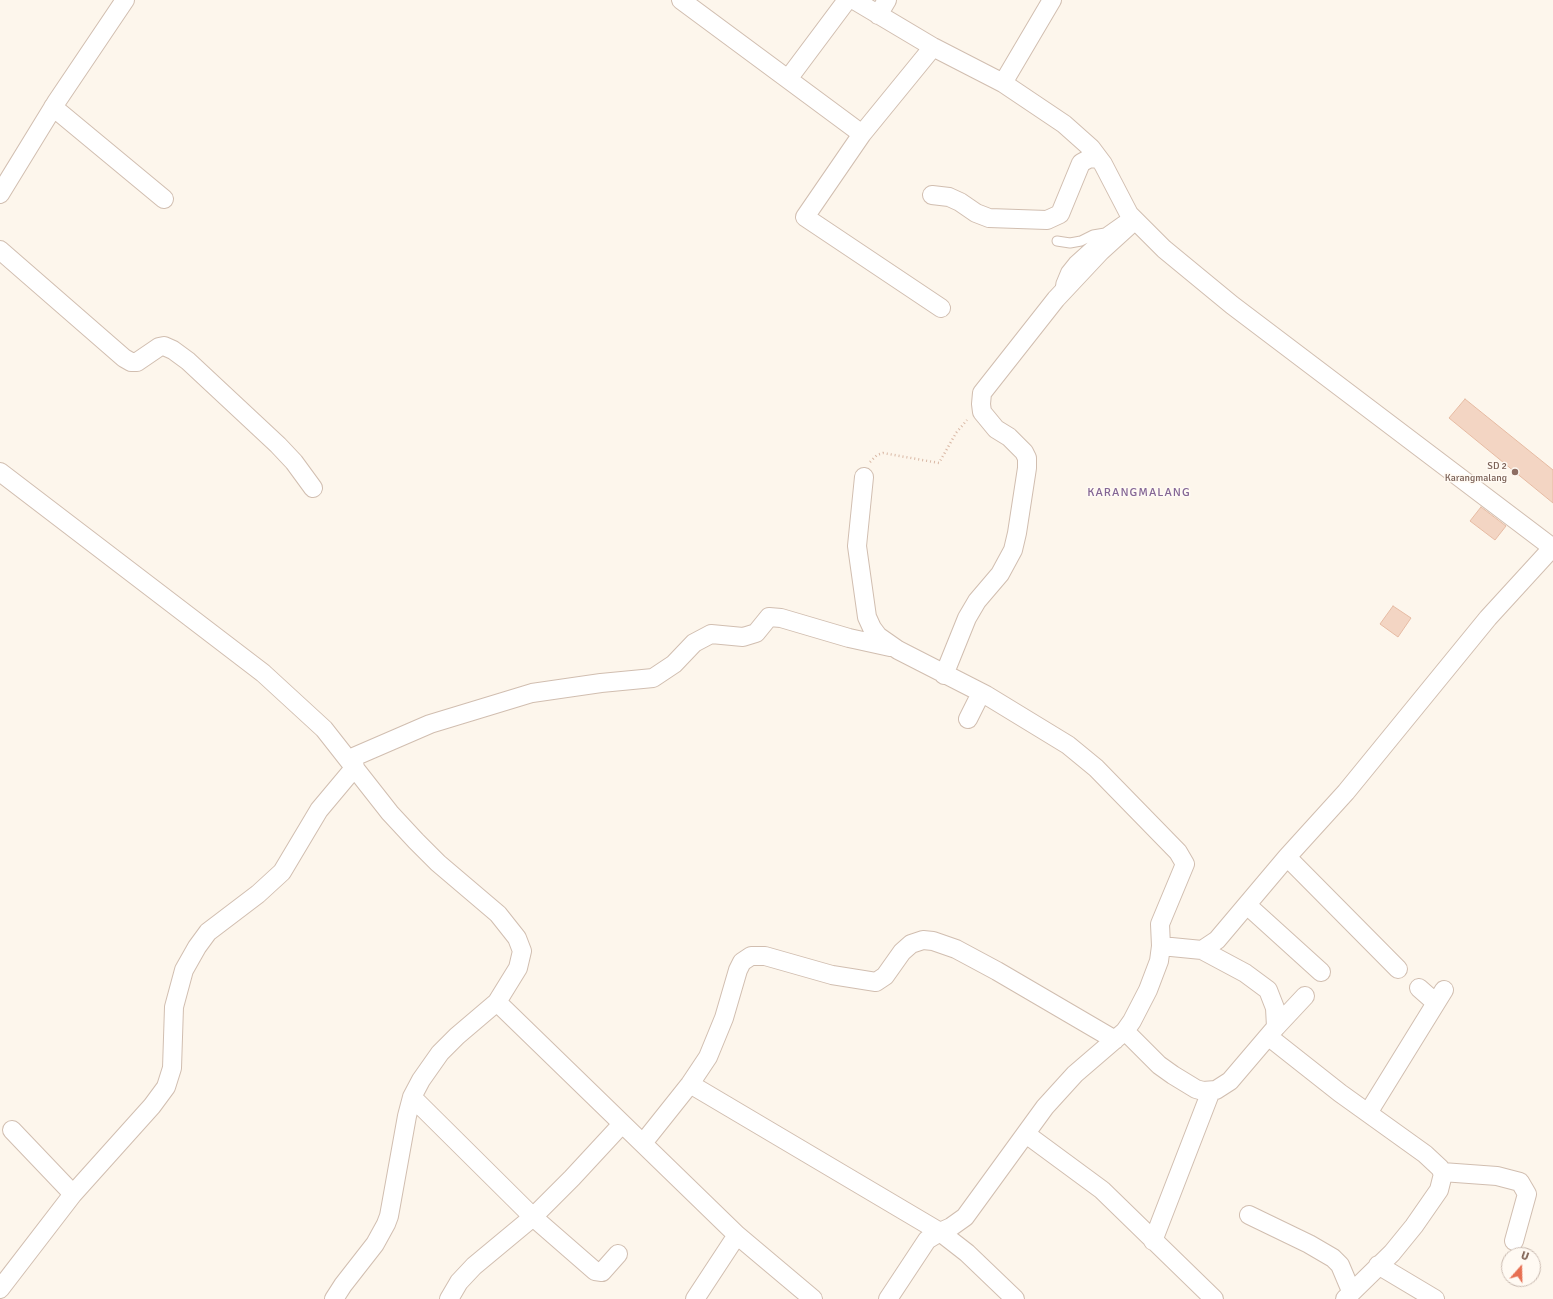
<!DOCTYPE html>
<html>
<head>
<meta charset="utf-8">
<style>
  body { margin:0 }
  #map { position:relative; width:1553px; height:1299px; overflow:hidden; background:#fdf6ec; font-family:Signika,sans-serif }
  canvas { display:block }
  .north { position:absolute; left:1501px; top:1247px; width:40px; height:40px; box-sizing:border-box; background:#fffaf3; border:1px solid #cabbb1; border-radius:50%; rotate:20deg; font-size:11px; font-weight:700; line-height:16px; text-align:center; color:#7a5c4d }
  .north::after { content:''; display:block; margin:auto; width:14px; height:18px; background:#e76f51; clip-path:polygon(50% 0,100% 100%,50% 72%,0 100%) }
</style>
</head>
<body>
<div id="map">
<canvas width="1553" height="1299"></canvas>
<div class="north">U</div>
</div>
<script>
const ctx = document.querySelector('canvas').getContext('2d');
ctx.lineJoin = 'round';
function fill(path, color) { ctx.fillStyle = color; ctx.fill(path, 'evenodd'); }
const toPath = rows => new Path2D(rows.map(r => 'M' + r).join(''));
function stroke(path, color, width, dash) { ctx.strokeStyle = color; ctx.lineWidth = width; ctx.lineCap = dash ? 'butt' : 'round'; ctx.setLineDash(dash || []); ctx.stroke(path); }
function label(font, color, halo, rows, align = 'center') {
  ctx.font = font + ' Signika,sans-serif'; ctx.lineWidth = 3; ctx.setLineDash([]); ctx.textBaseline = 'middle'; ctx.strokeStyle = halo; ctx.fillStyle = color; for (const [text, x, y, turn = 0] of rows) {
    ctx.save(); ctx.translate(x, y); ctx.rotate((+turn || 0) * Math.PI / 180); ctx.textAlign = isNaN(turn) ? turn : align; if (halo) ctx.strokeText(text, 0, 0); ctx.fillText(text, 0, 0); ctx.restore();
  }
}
const building = toPath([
  [1465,399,1553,470,1553,503,1449,418,1465,399],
  [1481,507,1506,526,1495,540,1470,521,1481,507],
  [1393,606,1411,618,1398,637,1380,624,1393,606]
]);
const path = toPath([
  [870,462,877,455,883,453,939,463,956,433,967,420]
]);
const lane = toPath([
  [1057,241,1070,243,1081,241,1093,235,1105,233,1122,221],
  [1060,290,1061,283,1066,271,1074,261,1105,233]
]);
const street = toPath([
  [681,0,862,134],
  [854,0,933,47,1003,83,1064,124,1091,148,1103,164,1129,214,1164,249,1232,305,1553,548],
  [878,15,887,0],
  [933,47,862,134,805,217,941,308],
  [788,79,847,0],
  [1003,83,1052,0],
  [53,107,164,199],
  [0,194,57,101,125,0],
  [932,195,949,197,960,202,976,213,989,218,1047,220,1060,214,1081,163,1090,158,1099,159],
  [0,250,124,358,131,362,137,362,159,347,164,346,173,350,188,361,278,445,294,462,313,488],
  [0,472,263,673,324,729,390,813,416,841,438,863,498,914,517,938,522,951,518,968,497,1002,737,1235,813,1299],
  [864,477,857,546,867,617,872,628,878,636,898,650,986,695,1068,745,1096,768,1178,852,1185,864,1160,924,1161,946,1159,961,1148,990,1132,1021,1125,1031,1075,1074,1045,1107,965,1217,951,1227,940,1232,927,1240,888,1299],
  [944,675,967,618,977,601,1000,574,1013,550,1017,533,1027,468,1027,458,1024,452,1009,437,996,429,982,412,981,404,982,393,1056,299,1101,251,1134,221],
  [968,719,981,693],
  [349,759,430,724,532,693,601,683,653,678,674,664,694,643,711,634,743,637,756,633,769,617,781,618,849,638,890,647],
  [1287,857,1398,969],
  [1247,905,1321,972],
  [1161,946,1202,950,1217,940,1287,857,1346,792,1488,618,1553,547],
  [1202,950,1245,973,1268,990,1275,1008,1276,1027],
  [1419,988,1436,1003],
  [1125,1031,1159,1065,1173,1075,1196,1089,1203,1091,1216,1090,1230,1081,1276,1027,1305,996],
  [1269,1037,1340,1093,1425,1154,1440,1168,1443,1174,1439,1190,1414,1226,1392,1253,1345,1299],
  [690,1084,940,1232,967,1253,1015,1299],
  [412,1097,533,1217,595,1271,602,1272,618,1254],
  [1368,1113,1444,990],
  [12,1130,73,1194],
  [1026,1134,1102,1190,1214,1299],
  [643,1143,690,1084,708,1057,724,1018,738,970,742,962,751,956,765,956,832,975,876,982,885,976,902,952,911,944,923,940,933,941,956,949,997,971,1115,1040],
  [1442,1172,1497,1176,1520,1182,1527,1194,1514,1241],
  [1249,1215,1309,1244,1333,1258,1340,1265,1351,1291],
  [1153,1241,1211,1091],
  [1378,1265,1435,1299],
  [0,1289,73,1194,152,1106,166,1087,172,1068,174,1007,184,970,197,947,208,932,258,894,282,872,319,810,355,767],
  [334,1299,343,1285,375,1244,386,1224,389,1216,407,1116,412,1097,421,1080,440,1053,457,1036,497,1002],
  [449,1299,459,1282,474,1266,533,1217,572,1178,622,1124],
  [695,1299,737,1235]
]);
const markers = [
  [1515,472,4,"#8d6e63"]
];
const educationNames = [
  ["SD 2",1507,466],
  ["Karangmalang",1507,478]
];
const quarterNames = [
  ["KARANGMALANG",1139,493]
];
fill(building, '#f3d5c3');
stroke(building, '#e6bba3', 1);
stroke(lane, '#d1beb0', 11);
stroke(street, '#d1beb0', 20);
stroke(path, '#d9b8a5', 2.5, [1, 3]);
stroke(lane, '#fff', 9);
stroke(street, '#fff', 18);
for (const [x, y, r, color] of markers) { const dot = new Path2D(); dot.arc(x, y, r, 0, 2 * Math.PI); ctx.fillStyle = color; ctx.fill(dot); stroke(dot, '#fffaf3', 1.5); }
label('10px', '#785e54', '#fffaf3', educationNames, 'right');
ctx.letterSpacing = '1px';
label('12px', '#846695', '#fffaf3', quarterNames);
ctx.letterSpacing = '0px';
</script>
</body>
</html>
